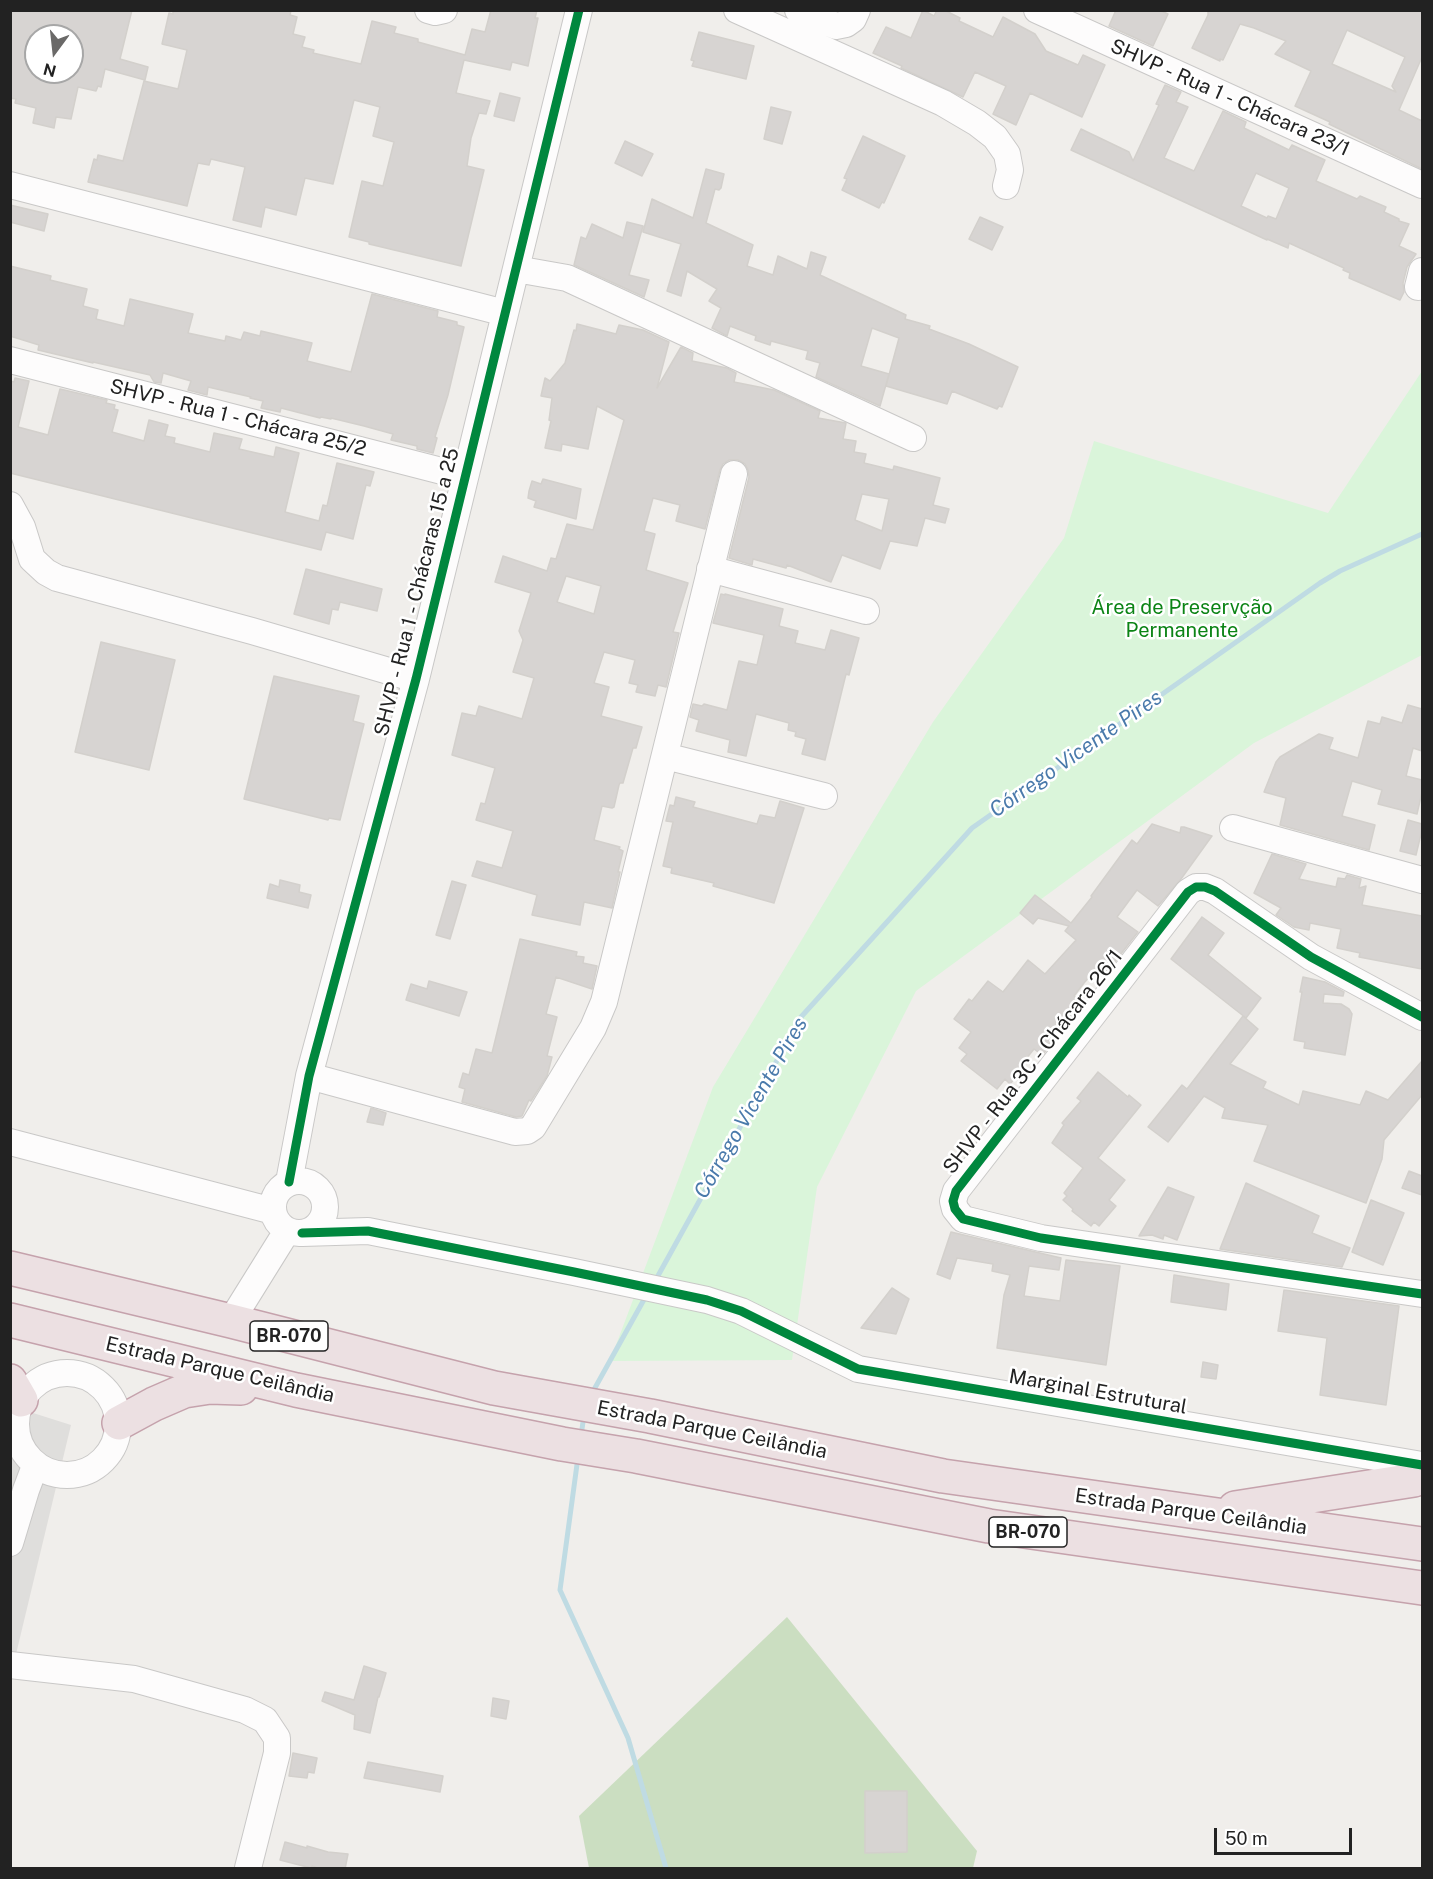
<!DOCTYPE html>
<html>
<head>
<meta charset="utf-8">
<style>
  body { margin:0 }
  #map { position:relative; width:1433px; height:1879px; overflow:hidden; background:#f0eeeb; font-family:"Public Sans",sans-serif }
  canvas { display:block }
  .frame { position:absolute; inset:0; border:12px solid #222; pointer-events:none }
  .north { position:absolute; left:24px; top:24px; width:60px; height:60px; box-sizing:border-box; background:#fff; border:2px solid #a7a7a7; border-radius:50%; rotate:195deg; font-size:16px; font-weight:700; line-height:24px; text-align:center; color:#222 }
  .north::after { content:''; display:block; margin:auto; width:21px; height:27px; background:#6a6968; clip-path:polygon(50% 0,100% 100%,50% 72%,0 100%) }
  .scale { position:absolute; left:1214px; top:1828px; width:138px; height:27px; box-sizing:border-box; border:3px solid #222; border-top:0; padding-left:8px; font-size:18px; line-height:21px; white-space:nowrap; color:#222; -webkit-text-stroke:4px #fff; paint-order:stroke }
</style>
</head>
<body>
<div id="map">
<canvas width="1433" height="1879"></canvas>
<div class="frame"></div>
<div class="north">N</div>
<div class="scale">50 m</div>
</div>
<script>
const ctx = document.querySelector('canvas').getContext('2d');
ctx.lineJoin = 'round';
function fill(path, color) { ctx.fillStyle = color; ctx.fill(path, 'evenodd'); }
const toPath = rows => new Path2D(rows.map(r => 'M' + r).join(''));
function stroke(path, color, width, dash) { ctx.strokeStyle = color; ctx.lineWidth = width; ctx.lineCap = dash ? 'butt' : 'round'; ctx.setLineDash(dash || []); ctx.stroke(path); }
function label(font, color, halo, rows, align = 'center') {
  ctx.font = font + ' "Public Sans",sans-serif'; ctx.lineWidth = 5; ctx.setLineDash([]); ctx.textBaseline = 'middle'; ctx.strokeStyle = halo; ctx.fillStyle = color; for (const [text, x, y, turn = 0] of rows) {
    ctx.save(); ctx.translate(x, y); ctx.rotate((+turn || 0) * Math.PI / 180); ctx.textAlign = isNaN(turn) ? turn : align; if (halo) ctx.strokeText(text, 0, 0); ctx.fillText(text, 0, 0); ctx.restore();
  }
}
const residential = toPath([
  [11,1406,71,1425,11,1675]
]);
const forest = toPath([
  [787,1617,977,1851,973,1868,589,1868,579,1816]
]);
const park = toPath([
  [1422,371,1422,655,1254,743,916,991,817,1187,792,1360,610,1361,713,1087,933,722,1064,538,1094,441,1328,513]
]);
const stream = toPath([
  [654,1283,801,1017,972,828,1320,583,1340,571,1422,534],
  [591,1395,646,1296],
  [581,1436,584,1415],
  [578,1457,560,1590,628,1738,666,1868]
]);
const building = toPath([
  [10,10,132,10,120,59,148,67,145,80,105,69,101,87,98,86,96,91,78,87,71,119,56,117,54,128,33,123,36,108,15,103,16,99,10,98,10,10],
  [36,36,72,36,72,72,36,72,36,36],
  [173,10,291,10,290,15,297,17,293,34,305,37,302,47,314,50,313,53,361,64,372,21,396,27,394,33,418,39,418,42,465,55,472,29,485,32,491,10,537,10,535,18,538,18,528,66,512,62,510,70,464,60,456,93,490,101,486,114,479,113,471,138,467,166,484,170,461,266,369,244,369,242,349,237,362,181,383,186,394,142,373,136,380,107,354,100,333,184,305,178,296,215,265,207,261,227,233,220,245,167,211,159,209,165,198,163,187,206,88,182,94,159,97,160,98,155,123,161,144,81,178,89,187,50,162,44,169,13,173,14,173,10],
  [923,10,934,16,937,10,944,10,960,18,959,21,993,37,1003,17,1035,34,1046,51,1078,65,1083,55,1105,65,1082,117,1030,93,1016,125,993,114,1006,86,975,72,963,97,901,68,902,66,873,53,886,27,911,38,923,10],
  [1116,10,1159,10,1168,14,1153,46,1109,26,1116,10],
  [1208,10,1422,10,1422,57,1399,110,1422,121,1422,169,1329,124,1330,122,1295,106,1311,71,1275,54,1286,41,1254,28,1240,24,1223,60,1220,59,1220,61,1192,48,1208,15,1208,10],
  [1347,30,1405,57,1392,86,1396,92,1332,64,1347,30],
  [699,32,754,46,746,79,692,66,694,61,691,60,699,32],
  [1165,85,1181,92,1176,102,1188,107,1164,158,1194,171,1223,111,1246,122,1244,128,1289,150,1292,145,1325,160,1316,181,1357,199,1360,196,1386,207,1384,212,1399,219,1399,221,1409,224,1399,246,1416,254,1407,267,1403,283,1404,292,1400,300,1349,278,1350,273,1343,270,1344,268,1289,243,1288,248,1267,239,1267,240,1071,150,1081,129,1129,152,1133,161,1159,105,1156,104,1165,85],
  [1256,173,1289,188,1276,219,1268,216,1267,218,1241,206,1256,173],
  [500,93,520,98,514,121,494,116,500,93],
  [771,107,791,112,782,144,764,139,771,107],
  [863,136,905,156,884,203,882,202,879,208,842,190,847,179,844,178,863,136],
  [625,141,653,154,642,176,615,163,625,141],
  [706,169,724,174,721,188,719,190,715,189,706,223,753,245,747,266,773,275,778,256,807,269,811,252,826,257,820,275,906,315,905,319,930,326,929,329,969,344,1018,367,1002,407,999,406,997,409,952,391,947,404,886,386,899,338,872,328,861,366,889,374,880,406,816,377,820,363,806,359,808,351,771,341,770,345,755,340,756,336,730,326,727,336,712,328,721,308,709,301,717,289,687,271,681,296,667,291,681,244,643,232,652,199,693,218,706,169],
  [10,205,48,214,44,231,10,222,10,205],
  [980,217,1003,227,992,250,969,239,980,217],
  [627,222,643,226,629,275,649,280,644,297,574,265,581,237,586,239,592,224,623,238,627,222],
  [10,266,51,276,50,280,87,289,83,306,98,310,96,319,124,326,130,299,193,314,188,333,225,341,226,336,241,340,244,332,260,336,261,331,312,343,307,361,351,372,372,294,438,311,437,317,457,322,457,325,464,327,448,395,435,437,437,438,433,453,417,449,417,446,391,440,393,434,364,426,331,418,331,419,321,417,320,418,281,408,280,412,261,408,263,401,250,398,251,397,208,387,207,395,188,390,191,381,163,373,161,383,154,382,150,375,93,362,93,363,38,350,39,345,10,336,10,266],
  [577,324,616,334,619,325,643,330,669,342,657,388,681,347,693,353,692,361,727,368,736,373,734,382,774,390,820,411,818,418,846,423,843,439,856,441,854,452,866,454,864,463,893,470,894,466,940,478,933,505,949,509,945,523,925,518,917,546,890,541,880,569,842,555,831,582,787,565,786,568,753,559,752,565,729,558,749,477,748,470,745,464,738,460,729,460,723,464,720,470,705,529,676,521,680,505,653,498,644,531,655,534,646,570,688,583,673,632,679,633,666,687,658,685,655,696,636,692,638,685,629,683,635,660,604,652,594,683,609,687,601,716,642,727,636,748,633,748,623,783,620,783,619,785,614,807,612,808,602,806,594,840,620,847,619,849,623,851,618,872,620,872,612,908,584,902,580,925,532,915,537,895,472,876,477,861,502,868,513,831,476,820,481,803,485,804,495,768,452,755,462,713,476,716,479,706,522,719,534,678,513,672,523,640,519,631,531,593,495,582,503,556,547,571,551,558,556,559,567,524,593,530,624,420,597,406,588,449,562,444,561,451,545,448,551,421,549,420,552,398,541,396,545,378,550,381,565,363,574,330,576,331,577,324],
  [862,494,889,499,882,531,855,520,862,494],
  [566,576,601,586,594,614,557,602,566,576],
  [15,378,29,381,18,427,48,435,60,389,107,400,106,403,115,405,114,409,118,410,112,432,144,441,149,420,168,425,165,436,175,438,174,443,210,452,214,433,242,439,239,449,274,457,276,447,299,453,285,512,319,521,323,505,327,506,337,463,374,472,370,486,366,485,353,539,326,532,321,550,10,473,10,381,14,382,15,378],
  [543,479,581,489,576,519,534,507,536,501,528,498,529,491,532,481,541,484,543,479],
  [306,569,382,589,377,611,340,602,338,610,332,609,329,624,294,614,306,569],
  [721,594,725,595,725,594,783,609,779,626,798,631,795,643,825,650,831,630,859,638,849,675,846,674,825,760,802,754,806,739,795,736,796,732,788,730,789,723,756,714,746,756,728,752,730,740,696,731,699,720,690,717,693,704,702,706,704,704,727,710,739,661,757,665,764,635,713,623,721,594],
  [101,642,175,660,149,770,75,752,101,642],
  [274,676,359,696,353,721,364,724,340,820,329,818,328,820,244,799,274,676],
  [1408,705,1422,709,1422,751,1413,748,1406,776,1422,780,1422,792,1417,814,1378,804,1382,790,1352,781,1342,816,1375,825,1369,850,1280,825,1286,798,1264,792,1276,762,1280,757,1319,734,1333,738,1329,749,1358,758,1368,721,1380,724,1382,717,1402,723,1408,705],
  [676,797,695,802,693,807,757,824,760,815,775,818,780,801,804,808,774,903,713,886,714,883,671,873,672,868,663,866,673,822,666,821,670,805,674,806,676,797],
  [1408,820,1422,824,1422,830,1416,855,1400,851,1408,820],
  [1152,824,1180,833,1181,827,1184,827,1212,836,1181,879,1158,906,1137,890,1117,917,1138,932,1103,977,1095,970,1084,983,1074,996,1083,1002,1044,1053,1042,1055,1034,1049,1017,1070,1020,1072,1010,1084,1005,1079,997,1089,961,1061,967,1054,959,1048,971,1032,954,1019,969,999,972,1001,988,981,1003,992,1028,960,1045,974,1076,940,1065,931,1069,926,1038,918,1033,924,1020,913,1035,895,1071,923,1092,897,1091,896,1132,840,1137,844,1152,824],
  [1272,854,1306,864,1299,879,1336,887,1338,878,1345,879,1347,875,1361,879,1359,888,1366,886,1362,905,1422,916,1422,969,1359,957,1360,953,1337,948,1341,929,1310,923,1309,930,1294,927,1276,915,1281,908,1254,893,1272,854],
  [280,880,300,885,299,892,311,895,308,908,267,898,270,884,279,887,280,880],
  [452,881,466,885,450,939,436,935,452,881],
  [1202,917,1224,933,1208,955,1261,998,1246,1018,1171,959,1202,917],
  [520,939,577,952,576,956,584,957,583,963,597,966,592,989,556,977,546,1014,557,1017,547,1056,552,1057,547,1076,531,1101,529,1100,522,1116,516,1117,462,1102,465,1089,459,1087,463,1073,469,1075,476,1049,492,1053,520,939],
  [1303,977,1325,982,1344,992,1343,996,1324,994,1323,1003,1341,1004,1349,1009,1352,1014,1345,1055,1304,1048,1305,1042,1294,1040,1302,992,1300,992,1303,977],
  [429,981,467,992,459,1016,406,1000,411,984,427,989,429,981],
  [1243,1016,1258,1029,1230,1064,1266,1082,1263,1088,1299,1105,1303,1091,1360,1105,1366,1091,1388,1100,1422,1061,1422,1095,1384,1140,1382,1159,1366,1203,1254,1161,1268,1125,1222,1118,1225,1108,1204,1096,1168,1142,1148,1127,1182,1085,1187,1089,1243,1016],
  [1098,1072,1128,1097,1129,1095,1141,1105,1098,1158,1125,1180,1109,1200,1116,1206,1099,1226,1094,1222,1091,1226,1072,1211,1073,1209,1063,1200,1067,1196,1064,1193,1083,1168,1052,1143,1064,1125,1062,1123,1081,1101,1077,1098,1098,1072],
  [371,1108,386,1113,383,1125,367,1122,371,1108],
  [1409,1171,1422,1176,1422,1195,1402,1188,1409,1171],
  [1246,1183,1319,1216,1312,1233,1350,1248,1342,1267,1220,1249,1246,1183],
  [1168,1187,1194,1197,1177,1240,1164,1235,1163,1239,1152,1235,1139,1236,1168,1187],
  [1371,1200,1404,1213,1383,1265,1352,1252,1371,1200],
  [951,1232,1061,1258,1059,1270,1029,1266,1024,1296,1060,1301,1066,1260,1120,1266,1106,1365,997,1348,1004,1295,1010,1275,992,1271,993,1264,957,1258,950,1279,937,1274,951,1232],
  [1174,1275,1229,1284,1226,1310,1171,1302,1174,1275],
  [892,1288,909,1299,896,1334,861,1328,892,1288],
  [1284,1290,1399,1306,1386,1405,1320,1395,1327,1338,1278,1331,1284,1290],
  [1203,1362,1218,1365,1216,1379,1201,1377,1203,1362],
  [364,1666,386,1673,379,1697,378,1697,370,1733,354,1729,355,1715,322,1701,325,1692,354,1700,364,1666],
  [493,1698,509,1701,506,1719,491,1716,493,1698],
  [293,1753,317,1758,314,1773,308,1772,307,1778,289,1776,293,1753],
  [368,1762,443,1776,440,1792,364,1778,368,1762],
  [865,1791,907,1791,907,1852,865,1853,865,1791],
  [285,1842,307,1848,307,1846,328,1852,348,1854,345,1869,321,1869,312,1866,311,1868,280,1860,285,1842]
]);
const minor = toPath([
  [428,10,435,12,444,10],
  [737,10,943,103,977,123,995,137,1007,154,1010,170,1006,186],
  [798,10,836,26,846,24,853,19,857,10],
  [1037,10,1422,185],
  [10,185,505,313],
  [516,269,567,278,913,438],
  [1418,287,1422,271],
  [10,360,465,477],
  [10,505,22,527,32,559,46,572,57,578,252,631,416,679],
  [710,569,866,611],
  [665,756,824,796],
  [1233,828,1422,880],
  [1422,1017,1311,957,1215,891,1205,887,1196,887,1188,892,956,1191,953,1201,955,1209,963,1219,1041,1238,1422,1294],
  [309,1076,515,1132,527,1131,533,1127,593,1028,604,1002,734,474],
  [10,1142,273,1211],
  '273 1207a26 26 0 1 1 52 0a26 26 0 1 1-52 0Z',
  [289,1182,309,1076,416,679,579,10],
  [302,1233,368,1231,574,1272,707,1300,741,1311,858,1369,1422,1465],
  [231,1321,287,1231],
  '16 1424a51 51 0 1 1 102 0a51 51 0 1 1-102 0Z',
  [10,1543,26,1490,35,1466],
  [10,1665,134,1679,245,1710,265,1720,277,1738,277,1753,248,1868]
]);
const highway = toPath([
  [10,1268,231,1321,494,1388,650,1416,943,1476,1422,1544],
  [10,1320,296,1390,562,1444,636,1456,989,1526,1422,1588],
  [10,1381,21,1400],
  [119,1423,154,1404,184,1391,210,1387,241,1388],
  [1235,1508,1414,1480,1422,1477]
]);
const cycleway = toPath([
  [1422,1017,1311,957,1215,891,1205,887,1196,887,1188,892,956,1191,953,1201,955,1209,963,1219,1041,1238,1422,1294],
  [289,1182,309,1076,416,679,579,10],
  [302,1233,368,1231,574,1272,707,1300,741,1311,858,1369,1422,1465]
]);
const shields = [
  [289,1336,78],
  [1028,1532,78]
];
const shieldNames = [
  ["BR-070",289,1336],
  ["BR-070",1028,1532]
];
const streetNames = [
  ["SHVP - Rua 1 - Chácara 23/1",1230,98,24],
  ["SHVP - Rua 1 - Chácara 25/2",238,418,14],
  ["SHVP - Rua 1 - Chácaras 15 a 25",417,592,-76],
  ["SHVP - Rua 3C - Chácara 26/1",1033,1062,-52],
  ["Estrada Parque Ceilândia",220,1370,13],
  ["Marginal Estrutural",1098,1392,10],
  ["Estrada Parque Ceilândia",712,1430,11],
  ["Estrada Parque Ceilândia",1191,1512,8]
];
const parkNames = [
  ["Área de Preservção",1182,608],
  ["Permanente",1182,631]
];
const waterNames = [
  ["Córrego Vicente Pires",1076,754,-35],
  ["Córrego Vicente Pires",751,1108,-60]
];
fill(residential, '#dfdedc');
fill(forest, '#cbdec1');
fill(park, '#daf5da');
stroke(stream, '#bfdbe3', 5);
fill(building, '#d7d4d2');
stroke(building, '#d3d0cc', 1.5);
stroke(minor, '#c9c8c7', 28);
stroke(highway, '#c5a2ac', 36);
stroke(minor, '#fdfcfc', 26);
stroke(highway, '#ece0e2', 33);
stroke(cycleway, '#00873e', 9);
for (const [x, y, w] of shields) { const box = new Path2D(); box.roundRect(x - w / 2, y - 15, w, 30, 4.5); ctx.fillStyle = '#fff'; ctx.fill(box); stroke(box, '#222', 1.5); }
label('bold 18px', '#222', null, shieldNames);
label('20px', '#222', '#fff', streetNames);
label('20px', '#0c8416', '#fff', parkNames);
label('italic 21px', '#4a7aab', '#fff', waterNames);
</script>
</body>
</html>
